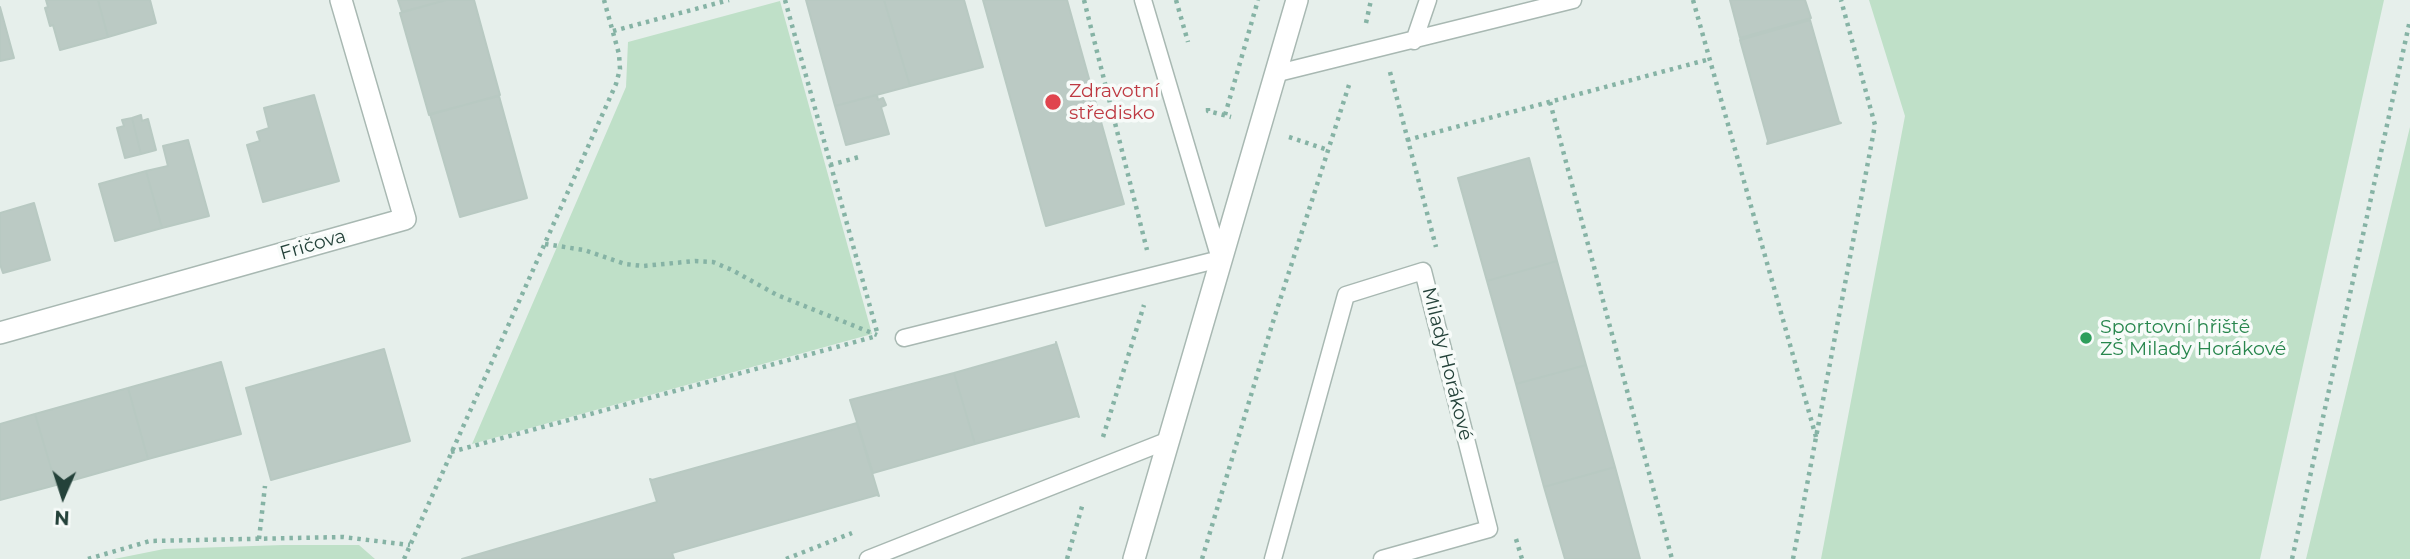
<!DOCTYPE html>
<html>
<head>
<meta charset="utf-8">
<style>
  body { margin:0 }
  #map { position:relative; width:2410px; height:559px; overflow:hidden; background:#e6efeb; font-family:Montserrat,sans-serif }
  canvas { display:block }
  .north { position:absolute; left:28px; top:461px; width:70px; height:70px; -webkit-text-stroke:5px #f7fbf9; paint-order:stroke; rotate:183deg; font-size:19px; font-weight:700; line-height:28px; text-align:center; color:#24423a }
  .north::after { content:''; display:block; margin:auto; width:24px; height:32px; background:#24423a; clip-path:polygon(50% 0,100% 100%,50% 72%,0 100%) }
</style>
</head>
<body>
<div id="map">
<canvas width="2410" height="559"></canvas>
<div class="north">N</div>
</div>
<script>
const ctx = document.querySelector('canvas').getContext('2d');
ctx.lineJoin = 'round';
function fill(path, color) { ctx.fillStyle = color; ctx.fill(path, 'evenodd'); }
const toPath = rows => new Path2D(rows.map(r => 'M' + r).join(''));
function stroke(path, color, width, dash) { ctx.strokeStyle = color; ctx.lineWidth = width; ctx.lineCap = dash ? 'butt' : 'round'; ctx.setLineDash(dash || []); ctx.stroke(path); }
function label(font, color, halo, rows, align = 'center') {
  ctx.font = font + ' Montserrat,sans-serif'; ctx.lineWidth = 7; ctx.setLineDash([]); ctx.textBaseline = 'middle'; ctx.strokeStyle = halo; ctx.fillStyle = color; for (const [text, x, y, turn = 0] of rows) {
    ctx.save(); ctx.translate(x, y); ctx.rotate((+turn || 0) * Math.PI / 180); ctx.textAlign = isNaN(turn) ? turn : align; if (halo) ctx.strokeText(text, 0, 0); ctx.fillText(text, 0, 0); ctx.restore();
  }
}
const green = toPath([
  [1869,0,2384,0,2260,559,1821,559,1905,116],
  [780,1,872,334,472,444,626,87,628,42],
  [2410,127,2410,559,2306,559],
  [283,545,359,545,375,559,114,559,164,549]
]);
const building = toPath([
  [46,0,98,0,108,37,60,50,53,25,50,26,45,8,48,7,46,0],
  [98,0,150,0,156,23,108,37,98,0],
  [398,0,446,0,402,12,398,0],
  [446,0,474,0,500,95,429,115,400,13,446,0],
  [806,0,884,0,910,86,835,106,806,0],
  [884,0,964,0,983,67,910,86,884,0],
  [983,0,1067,0,1124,204,1046,226,983,0],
  [1730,0,1805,0,1811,18,1740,38,1730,0],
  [0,7,14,58,0,61,0,7],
  [1810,20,1839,122,1841,123,1767,144,1768,141,1740,40,1810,20],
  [314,95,339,181,263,202,247,145,260,141,257,132,269,128,264,108,314,95],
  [877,95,878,100,883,98,886,105,881,107,889,134,846,145,835,106,877,95],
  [499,96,527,198,460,217,430,114,499,96],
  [141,115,142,121,148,119,156,150,141,154,132,118,141,115],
  [132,118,141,154,125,158,117,128,124,126,122,120,132,118],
  [188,140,209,216,162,228,146,171,168,166,163,146,188,140],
  [1529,158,1557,261,1487,281,1458,178,1529,158],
  [146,171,162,228,115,241,99,184,146,171],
  [34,203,50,260,3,273,0,264,0,213,34,203],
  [1557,261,1586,365,1516,384,1487,281,1557,261],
  [1056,342,1079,417,1077,416,975,444,954,373,1056,344,1056,342],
  [384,349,410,441,271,480,246,388,384,349],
  [221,362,241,434,148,459,128,388,221,362],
  [1586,365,1615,467,1544,487,1516,384,1586,365],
  [954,373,975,444,873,473,850,400,954,373],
  [128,388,148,459,56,485,35,414,128,388],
  [35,414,56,485,0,500,0,424,35,414],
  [857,423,879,496,877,495,672,553,674,559,462,559,657,502,650,479,652,480,857,423],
  [1615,467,1640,559,1565,559,1544,487,1615,467]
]);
const path = toPath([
  [785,0,877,332],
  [1084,0,1147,250],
  [1176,0,1188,42],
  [1693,0,1816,437],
  [1366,23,1371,0],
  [613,31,729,0],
  [1390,72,1436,247],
  [1550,102,1672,559],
  [1208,108,1208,111,1231,117],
  [1225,115,1258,0],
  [1289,137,1328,150],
  [1407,140,1710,59],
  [830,165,859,157],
  [545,244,584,250,625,264,643,266,695,261,713,262,732,270,777,295,877,335],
  [1103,437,1144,305],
  [451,452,877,336],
  [259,539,265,486],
  [1516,539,1522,559],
  [88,559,150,541,343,537,410,545],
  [404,559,616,84,620,69,619,54,604,0],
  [786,559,852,533],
  [1067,559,1083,503],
  [1202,559,1272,325,1349,85],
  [1793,559,1875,125,1841,0],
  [2292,559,2410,20]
]);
const service = toPath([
  [1414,41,1428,0],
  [1274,74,1573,0],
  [904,338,1220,259,1143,0],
  [868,559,1169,440],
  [1273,559,1346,295,1423,271,1489,529,1382,559]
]);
const minor = toPath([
  [0,333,405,219,341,0],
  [1134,559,1297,0]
]);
const markers = [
  [1053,102,9,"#e0444e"],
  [2086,338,7,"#2e9e5b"]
];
const healthNames = [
  ["Zdravotní",1069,91],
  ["středisko",1069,113]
];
const streetNames = [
  ["Fričova",313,245,-16],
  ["Milady Horákové",1447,364,76]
];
const leisureNames = [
  ["Sportovní hřiště",2100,327],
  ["ZŠ Milady Horákové",2100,349]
];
fill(green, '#bfe0c8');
fill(building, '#bbcac4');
stroke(building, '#b8c9c2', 2);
stroke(service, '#a8b8b2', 19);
stroke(minor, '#a8b8b2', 24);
stroke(path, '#86b3a5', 4.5, [3.5, 5]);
stroke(service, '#fff', 16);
stroke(minor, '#fff', 21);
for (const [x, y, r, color] of markers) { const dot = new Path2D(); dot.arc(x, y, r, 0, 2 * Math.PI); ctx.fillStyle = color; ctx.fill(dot); stroke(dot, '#f7fbf9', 2.5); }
label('19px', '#be3a42', '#f7fbf9', healthNames, 'left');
label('19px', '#24423a', '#f7fbf9', streetNames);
label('19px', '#27864d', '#f7fbf9', leisureNames, 'left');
</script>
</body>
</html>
